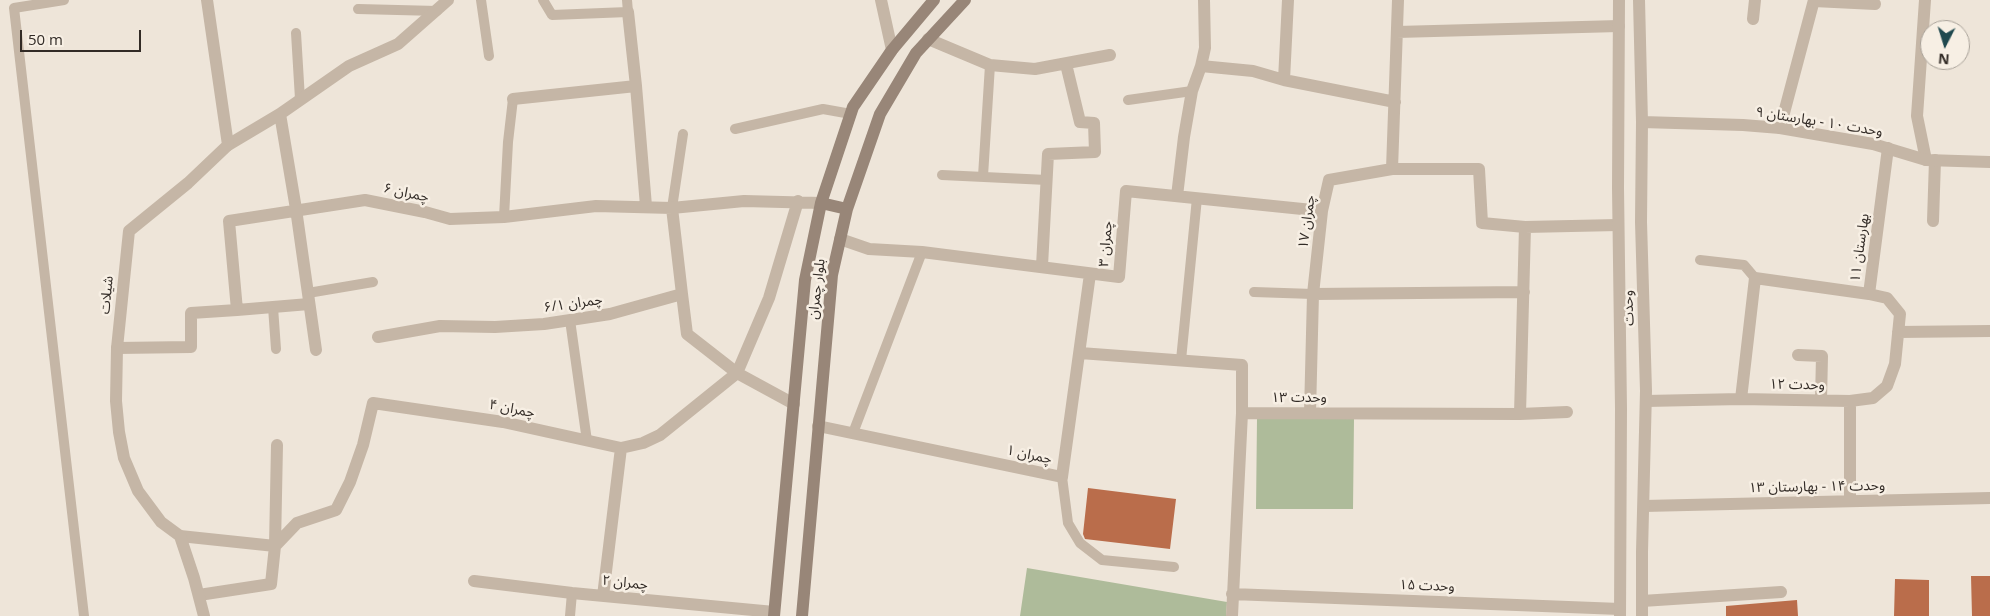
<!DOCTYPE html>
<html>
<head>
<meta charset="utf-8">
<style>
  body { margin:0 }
  #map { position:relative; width:1990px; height:616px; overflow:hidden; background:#eee5d9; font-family:"Open Sans",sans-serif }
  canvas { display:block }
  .north { position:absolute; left:1920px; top:20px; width:50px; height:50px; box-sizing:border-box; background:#f7efe4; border:1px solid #a8a198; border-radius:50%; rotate:185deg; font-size:14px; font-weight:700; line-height:20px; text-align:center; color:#322b26 }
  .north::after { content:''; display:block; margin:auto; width:18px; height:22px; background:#20494f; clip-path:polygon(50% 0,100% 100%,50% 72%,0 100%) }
  .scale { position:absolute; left:20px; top:30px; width:121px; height:22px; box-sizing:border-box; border:2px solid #322b26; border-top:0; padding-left:6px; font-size:15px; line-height:18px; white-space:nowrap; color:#322b26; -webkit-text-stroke:4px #f7efe4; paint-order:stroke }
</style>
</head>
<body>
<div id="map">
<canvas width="1990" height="616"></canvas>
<div class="north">N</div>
<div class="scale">50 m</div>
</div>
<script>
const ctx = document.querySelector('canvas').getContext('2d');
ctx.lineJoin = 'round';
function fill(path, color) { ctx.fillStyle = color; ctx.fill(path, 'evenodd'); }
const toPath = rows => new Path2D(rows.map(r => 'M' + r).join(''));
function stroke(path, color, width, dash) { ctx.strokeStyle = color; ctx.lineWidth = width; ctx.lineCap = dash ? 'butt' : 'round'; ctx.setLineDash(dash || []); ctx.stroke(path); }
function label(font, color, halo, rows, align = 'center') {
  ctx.font = font + ' "Open Sans","Noto Sans Arabic",sans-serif'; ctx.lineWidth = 5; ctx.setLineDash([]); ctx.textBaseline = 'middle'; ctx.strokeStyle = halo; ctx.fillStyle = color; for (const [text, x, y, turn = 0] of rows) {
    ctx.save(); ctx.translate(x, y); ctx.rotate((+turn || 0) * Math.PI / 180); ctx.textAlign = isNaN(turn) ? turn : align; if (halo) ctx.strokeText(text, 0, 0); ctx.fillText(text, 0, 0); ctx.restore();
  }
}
const green = toPath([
  [1257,419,1354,419,1353,509,1256,509],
  [1027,568,1227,602,1226,616,1020,616]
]);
const building = toPath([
  [1088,488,1176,499,1170,549,1085,539,1083,534],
  [1971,576,1990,576,1990,616,1972,616],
  [1895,579,1929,580,1929,616,1894,616],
  [1797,600,1798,616,1726,616,1726,606]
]);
const service = toPath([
  [64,0,14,8,84,616],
  [481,0,489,56],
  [543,0,552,15,628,12,627,0],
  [358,9,437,11],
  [296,33,300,99],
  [1128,100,1192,91],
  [735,129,823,109,851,114],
  [942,175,1047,180],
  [983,176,990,65],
  [672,208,683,134],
  [504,217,508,142,513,99],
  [1700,260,1744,265,1755,278],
  [1254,292,1313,294],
  [308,293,373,282],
  [273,307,276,349],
  [570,320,587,441],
  [1181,360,1197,198],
  [853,433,922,252],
  [1062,477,1068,523,1080,543,1102,560,1174,567],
  [570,616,572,593]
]);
const minor = toPath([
  [881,0,892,50],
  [1925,0,1917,116,1926,160],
  [1814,1,1875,4],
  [628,12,636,86,646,206],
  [1753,19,1755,0],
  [1397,32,1619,26],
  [928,39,990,65,1035,69,1110,55],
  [1201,66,1253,71,1284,80,1395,102],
  [1284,80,1288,0],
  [513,99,636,86],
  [280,114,296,209,316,350],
  [1780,128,1814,0],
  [228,145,280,114,349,66,398,44,448,0],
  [1392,169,1479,169,1482,223,1525,227,1618,225],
  [1177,196,1184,137,1192,91,1201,66,1205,48,1204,0],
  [1933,221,1935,160],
  [840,239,869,249,922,252,1119,277,1126,191,1322,211],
  [1042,266,1048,154,1095,152,1094,123,1080,122,1066,64],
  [682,294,687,334,737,373,794,404],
  [1313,294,1524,292],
  [237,310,309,304],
  [1898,332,1990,331],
  [378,337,440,326,495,327,544,324,610,314,682,294,672,208],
  [117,348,191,347,191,313,237,310,229,221,365,200,425,212,450,219,504,217,596,206,672,208,744,201,821,203],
  [1080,353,1242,365,1242,413,1232,616],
  [1798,355,1822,356,1821,400],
  [1741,399,1755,278,1869,294],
  [1646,401,1741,399,1850,401,1873,398,1887,386,1895,364,1900,314,1887,298,1869,294,1888,148],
  [1242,413,1520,414,1567,412],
  [1310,413,1313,294,1322,211,1329,180,1392,169,1398,0],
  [1520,414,1525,227],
  [818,426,1062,477,1090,274],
  [1850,501,1850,401],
  [1644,506,1990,498],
  [180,536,275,546,277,445],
  [474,581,572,593,774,612],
  [1232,594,1620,609],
  [199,595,271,584,275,546,297,523,336,510,350,482,363,445,373,403,503,422,621,448,643,443,660,435,737,373,769,298,798,201],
  [603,596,621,448],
  [1642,601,1781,592]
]);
const tertiary = toPath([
  [1619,0,1618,188,1621,409,1620,616],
  [1639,0,1642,122,1641,222,1646,391,1642,552,1642,616],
  [1642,122,1743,125,1780,128,1873,144,1926,160,1990,162],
  [204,616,194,578,180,536,161,522,138,491,124,458,119,432,116,401,117,348,129,231,188,183,228,145,207,0]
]);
const secondary = toPath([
  [821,203,847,209],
  [774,616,805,280,821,203,853,107,892,50,934,0],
  [802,616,832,275,847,209,880,114,916,53,965,0]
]);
const streetNames = [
  ["وحدت ۱۰ - بهارستان ۹",1819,122,9],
  ["چمران ۶",406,193,12],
  ["چمران ۱۷",1307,222,-82],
  ["چمران ۳",1106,244,-85],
  ["بهارستان ۱۱",1860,248,-82],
  ["بلوار چمران",817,289,-83],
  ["شیلات",107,295,-84],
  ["چمران ۶/۱",573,304,-8],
  ["وحدت",1629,308,-92],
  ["وحدت ۱۲",1797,385,1],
  ["وحدت ۱۳",1299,398],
  ["چمران ۴",512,409,11],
  ["چمران ۱",1029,455,12],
  ["وحدت ۱۴ - بهارستان ۱۳",1817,487,-1],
  ["چمران ۲",625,583,6],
  ["وحدت ۱۵",1427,586,2]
];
fill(green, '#aebb9a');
fill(building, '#ba6d4b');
stroke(service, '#c5b6a6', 10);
stroke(minor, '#c5b6a6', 12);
stroke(tertiary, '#c5b6a6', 12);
stroke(secondary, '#988678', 12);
label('14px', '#322b26', '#f7efe4', streetNames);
</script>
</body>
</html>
